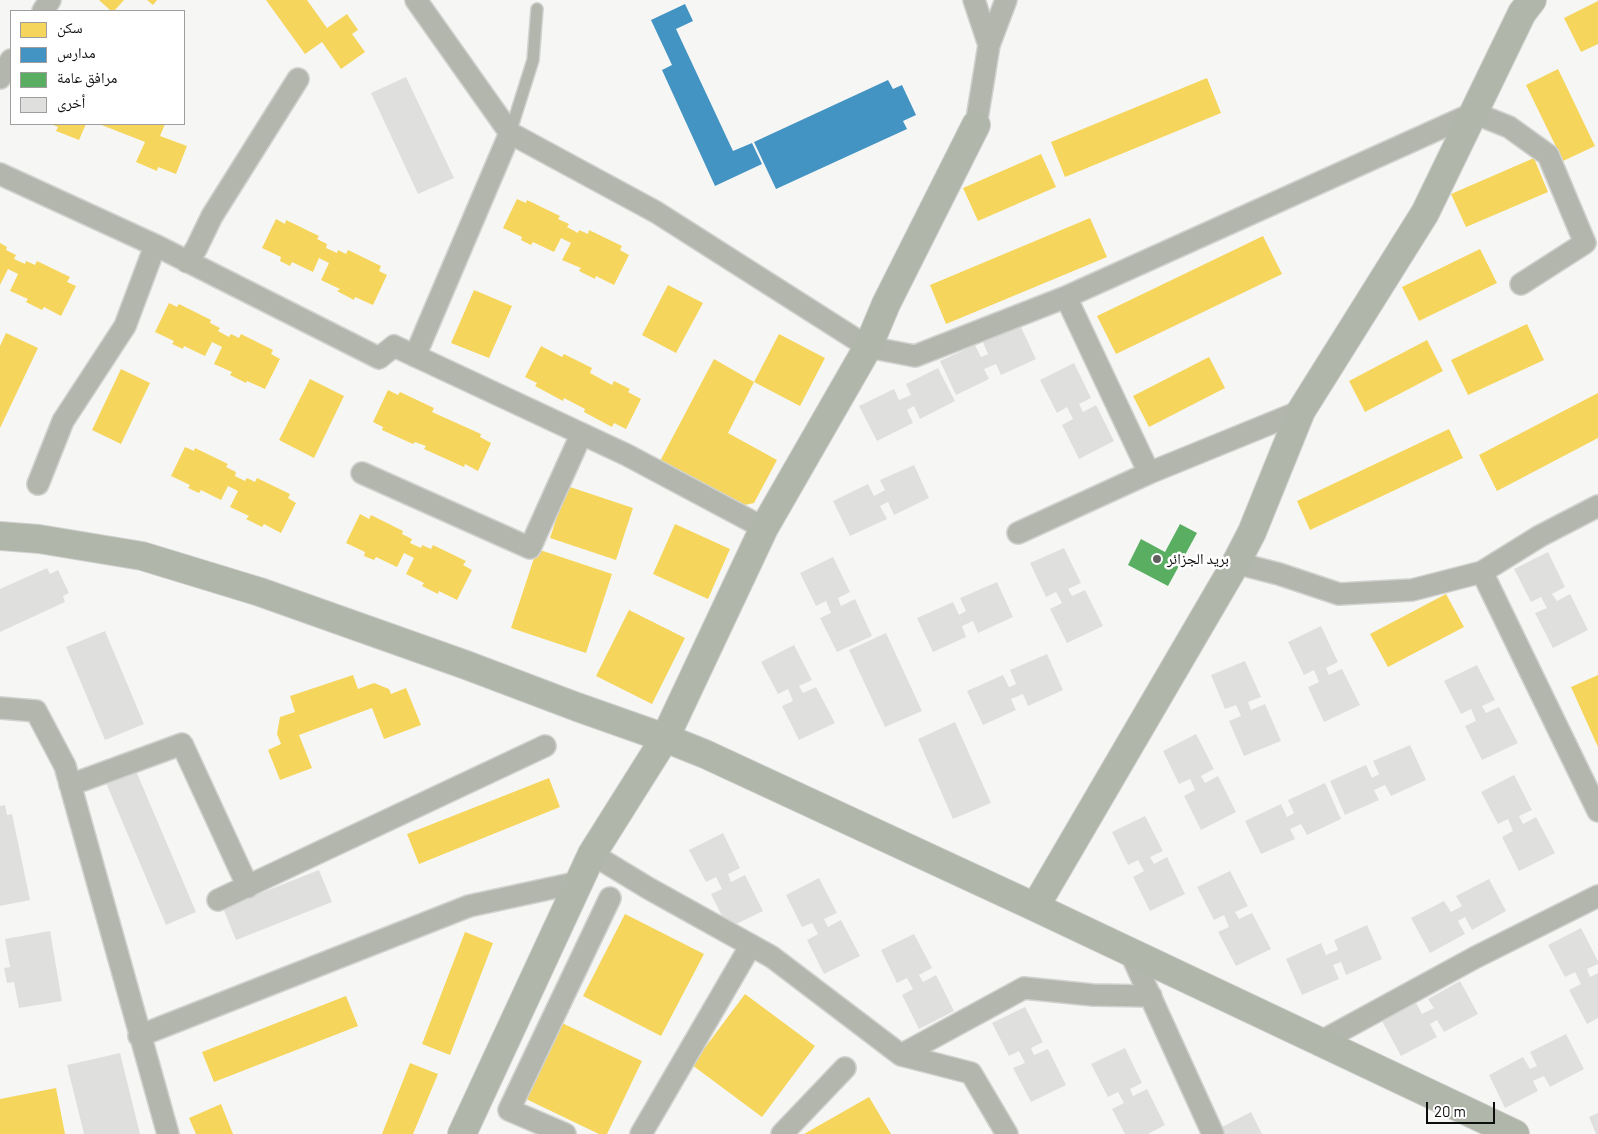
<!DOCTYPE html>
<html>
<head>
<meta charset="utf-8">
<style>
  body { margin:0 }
  #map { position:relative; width:1598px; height:1134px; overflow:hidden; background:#f6f7f5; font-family:Barlow,"Noto Naskh Arabic",sans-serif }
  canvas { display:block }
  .legend { position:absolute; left:10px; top:10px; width:175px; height:115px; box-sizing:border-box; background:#fff; border:1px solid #9e9e9e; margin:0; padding:6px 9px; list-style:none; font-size:15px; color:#0d0d0c }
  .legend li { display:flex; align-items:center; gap:10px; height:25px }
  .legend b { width:25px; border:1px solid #9e9e9e }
  .scale { position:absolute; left:1426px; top:1102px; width:69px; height:22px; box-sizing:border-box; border:2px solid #0d0d0c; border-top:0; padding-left:6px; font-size:15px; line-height:18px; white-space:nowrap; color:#0d0d0c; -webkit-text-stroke:4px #fff; paint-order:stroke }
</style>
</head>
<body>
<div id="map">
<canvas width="1598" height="1134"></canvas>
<ul class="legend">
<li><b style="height:14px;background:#f6d55c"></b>سكن</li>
<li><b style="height:14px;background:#4393c3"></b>مدارس</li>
<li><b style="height:14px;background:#5aae61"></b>مرافق عامة</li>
<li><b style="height:14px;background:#dfe0de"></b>أخرى</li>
</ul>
<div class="scale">20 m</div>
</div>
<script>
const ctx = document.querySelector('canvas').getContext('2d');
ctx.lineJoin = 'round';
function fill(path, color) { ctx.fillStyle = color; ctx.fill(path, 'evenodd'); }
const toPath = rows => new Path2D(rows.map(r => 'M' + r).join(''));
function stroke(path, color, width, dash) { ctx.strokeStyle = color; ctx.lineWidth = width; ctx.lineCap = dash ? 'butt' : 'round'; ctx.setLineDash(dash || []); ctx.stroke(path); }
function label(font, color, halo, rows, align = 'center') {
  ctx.font = font + ' Barlow,"Noto Naskh Arabic",sans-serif'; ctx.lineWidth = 5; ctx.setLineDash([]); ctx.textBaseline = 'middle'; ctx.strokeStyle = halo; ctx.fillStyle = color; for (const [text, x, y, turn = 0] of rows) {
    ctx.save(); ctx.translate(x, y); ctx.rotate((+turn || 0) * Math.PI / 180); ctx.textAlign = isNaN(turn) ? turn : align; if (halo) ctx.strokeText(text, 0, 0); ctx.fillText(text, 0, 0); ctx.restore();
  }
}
const homes = toPath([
  [99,0,124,0,114,11,111,11],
  [147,0,157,0,153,5],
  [266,0,307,0,327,28,347,14,358,30,352,34,365,52,341,69,322,42,305,54],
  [1598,1,1598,44,1581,52,1564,18],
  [1558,69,1595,146,1563,161,1526,85],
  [1207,78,1221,113,1065,177,1051,142],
  [51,124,86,124,79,140,56,131,58,127],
  [99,124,165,124,160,136,187,146,176,174,158,167,157,171,136,162,145,142],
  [1041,154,1056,187,978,221,963,188],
  [1534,158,1548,192,1466,227,1451,194],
  [517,199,526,203,527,200,560,216,558,219,569,224,567,227,578,233,579,230,588,234,589,230,622,246,620,250,629,255,614,285,596,276,595,279,579,271,581,268,562,260,571,243,561,238,554,252,533,242,531,245,521,240,522,237,503,228],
  [1090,218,1107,257,946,324,930,285],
  [276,219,285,224,286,220,319,236,317,239,327,244,326,248,337,253,338,250,346,254,348,250,381,266,379,271,387,275,373,305,355,297,354,300,337,291,340,289,321,280,329,263,319,258,313,272,292,262,290,266,280,261,281,257,262,248],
  [1263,236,1282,274,1116,354,1097,316],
  [0,243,7,247,6,250,16,255,14,259,25,264,26,261,35,265,37,261,70,277,67,282,76,286,61,316,44,307,42,310,26,302,28,299,10,291,18,274,8,269,0,285],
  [1480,249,1497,283,1419,321,1402,287],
  [668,285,703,303,676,353,642,335],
  [474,290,512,306,489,358,451,343],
  [169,303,177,307,179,304,211,320,210,323,220,328,218,331,229,337,231,334,239,338,241,334,273,350,271,354,280,359,265,389,247,381,246,383,230,375,232,372,214,364,222,347,212,342,205,356,184,346,183,349,172,344,174,341,155,332],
  [1527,324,1544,360,1468,395,1451,360],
  [6,333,38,348,0,428,0,346],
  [779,334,825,358,800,406,754,382],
  [1427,340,1443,371,1365,412,1349,381],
  [541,346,562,357,564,354,592,368,590,373,612,385,614,381,630,389,628,392,641,399,626,429,614,423,612,427,584,412,585,409,564,398,563,401,535,386,537,383,525,377],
  [1209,357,1225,388,1149,427,1133,396],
  [714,359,754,382,728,433,777,460,754,503,740,506,659,463],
  [121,369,150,383,121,444,92,430],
  [310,379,344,396,314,458,279,440],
  [388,390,398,395,400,392,434,408,432,412,481,434,480,437,491,443,478,471,465,464,464,467,424,449,426,446,415,442,413,444,382,430,383,427,373,422],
  [1598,393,1598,438,1497,491,1479,455],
  [1449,429,1463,458,1310,530,1297,501],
  [185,447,194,451,195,448,228,464,226,467,236,472,235,476,245,481,247,478,255,482,257,478,290,494,288,498,296,503,281,533,264,524,262,527,246,519,249,516,230,507,238,491,228,486,221,500,201,490,199,493,188,488,190,485,171,476],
  [567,486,633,508,616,560,550,538],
  [360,514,369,519,371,515,403,531,402,534,412,539,410,543,421,548,422,545,431,549,433,545,466,561,463,565,472,570,457,600,439,591,438,594,422,586,424,583,406,574,414,558,404,553,397,567,376,557,374,560,364,556,365,552,346,543],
  [675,524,730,549,708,599,653,574],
  [537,549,612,574,586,653,511,628],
  [1446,594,1464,627,1388,667,1370,634],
  [629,610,685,638,652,704,596,676],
  [353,675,358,689,374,683,389,689,391,694,406,688,421,725,384,739,372,708,299,735,312,768,280,780,268,750,281,744,277,734,280,717,295,712,290,696],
  [1598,675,1598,747,1571,687],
  [549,778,560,807,419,864,407,834],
  [625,914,704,954,661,1036,583,996],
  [465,932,493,943,450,1055,422,1044],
  [745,994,815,1046,762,1117,692,1065],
  [346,996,358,1026,214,1082,202,1052],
  [562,1023,642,1061,607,1134,599,1134,526,1099],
  [410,1063,438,1074,413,1134,382,1134],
  [56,1088,65,1134,0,1134,0,1099],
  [869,1097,891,1134,804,1134],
  [221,1104,233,1134,196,1134,189,1118]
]);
const schools = toPath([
  [685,4,693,21,676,29,733,151,752,143,762,164,715,186,662,70,672,65,651,20],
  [888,80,893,89,902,85,916,115,903,121,907,129,776,189,754,142]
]);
const public = toPath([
  [1180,524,1197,533,1168,586,1128,565,1141,539,1165,552]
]);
const building = toPath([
  [406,77,454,178,418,194,371,93],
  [1019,323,1036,359,1001,375,996,364,984,369,989,379,956,395,940,361,975,345,981,357,988,354,982,340],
  [1074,363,1091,398,1079,404,1083,412,1096,405,1114,441,1079,459,1062,425,1073,419,1067,407,1057,413,1040,380],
  [938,368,955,401,920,419,914,406,907,410,913,423,877,441,859,406,894,389,899,400,911,395,906,384],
  [914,465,929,498,894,515,888,502,880,506,887,519,850,536,833,501,868,484,874,496,885,490,880,480],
  [1064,548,1081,583,1068,589,1072,596,1085,590,1103,626,1067,643,1050,609,1062,603,1056,592,1046,597,1030,563],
  [1548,552,1565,587,1552,594,1557,601,1570,594,1588,630,1553,648,1535,613,1547,608,1541,597,1531,602,1514,569],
  [833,557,850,592,838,598,841,606,855,599,872,636,837,652,820,618,831,613,826,601,816,606,800,573],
  [47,568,50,574,58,570,69,593,63,596,65,602,0,632,0,589],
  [997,582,1013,617,978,633,973,621,962,626,966,637,933,652,917,618,953,602,959,615,966,611,960,598],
  [1321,626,1338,662,1326,668,1329,675,1342,669,1360,705,1324,722,1308,687,1319,682,1314,670,1304,675,1288,642],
  [105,631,144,724,105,740,66,647],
  [886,633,922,711,885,727,849,650],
  [794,645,812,680,799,686,803,693,816,687,835,723,799,740,782,706,793,701,788,689,778,694,761,662],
  [1047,654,1063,690,1028,706,1023,694,1011,699,1016,710,983,725,967,691,1003,675,1009,687,1016,684,1010,670],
  [1245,661,1261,697,1248,702,1251,710,1265,704,1281,741,1244,756,1229,721,1241,716,1236,705,1225,709,1211,675],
  [1477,665,1495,700,1482,706,1486,713,1499,707,1518,743,1482,760,1465,726,1476,721,1471,709,1461,714,1444,681],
  [955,722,991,803,953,819,918,739],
  [1196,734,1214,769,1201,776,1205,783,1218,776,1236,812,1201,830,1184,796,1195,790,1190,779,1179,784,1163,751],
  [1410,745,1426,780,1391,796,1385,785,1374,790,1379,800,1345,815,1330,781,1366,765,1372,778,1379,774,1373,761],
  [136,771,196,912,166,925,106,783],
  [1514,775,1532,810,1519,816,1523,824,1536,817,1555,853,1519,871,1502,837,1513,831,1508,819,1498,824,1481,792],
  [1325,783,1341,819,1307,835,1301,824,1290,829,1295,839,1261,854,1245,821,1281,804,1287,817,1294,813,1288,800],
  [5,805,7,815,12,814,30,900,0,906,0,806],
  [1145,816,1163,851,1150,857,1154,864,1167,857,1185,894,1150,911,1133,877,1144,871,1138,860,1128,865,1112,832],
  [723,833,740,868,728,874,731,882,745,875,763,911,728,928,711,894,722,889,716,877,706,882,689,850],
  [319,870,332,902,236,940,223,908],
  [1230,871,1248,906,1235,912,1239,919,1252,913,1271,949,1236,966,1218,932,1229,927,1224,915,1214,920,1197,887],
  [819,878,837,913,824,919,828,927,841,920,860,956,824,974,807,940,818,934,812,923,802,927,786,895],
  [1489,879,1506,911,1472,930,1465,917,1458,921,1465,934,1430,953,1411,918,1444,901,1451,912,1462,906,1456,896],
  [1367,925,1382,959,1346,975,1341,962,1333,965,1339,979,1302,995,1286,959,1321,943,1326,955,1338,950,1334,940],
  [1581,928,1598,961,1598,964,1587,969,1590,977,1598,973,1598,1018,1587,1024,1569,990,1581,984,1575,972,1565,977,1548,945],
  [50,931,62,1001,19,1008,14,982,7,983,4,968,10,967,5,939],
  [914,934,932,968,919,975,923,982,936,975,954,1011,919,1029,902,995,913,989,907,978,897,983,881,950],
  [1460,981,1478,1014,1444,1032,1437,1020,1430,1024,1437,1037,1401,1056,1382,1021,1416,1003,1422,1014,1434,1008,1428,999],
  [1025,1007,1043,1042,1031,1048,1034,1055,1048,1049,1066,1085,1031,1102,1013,1068,1025,1063,1019,1051,1009,1056,992,1023],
  [1566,1034,1584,1069,1550,1087,1544,1076,1533,1081,1538,1091,1505,1108,1489,1075,1523,1057,1530,1069,1537,1066,1530,1052],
  [1125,1048,1142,1083,1130,1089,1133,1096,1147,1089,1165,1125,1148,1134,1125,1134,1112,1109,1124,1103,1118,1092,1108,1097,1091,1064],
  [120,1053,140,1134,84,1134,67,1065],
  [1251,1112,1262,1134,1220,1134,1218,1129],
  [1598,1113,1598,1134,1596,1134,1589,1117]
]);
const lane = toPath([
  [510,133,533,60,537,9]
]);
const street = toPath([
  [416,0,510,133,656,212,868,347,915,356,1066,297,1474,113,1509,127,1548,155,1585,243,1521,284],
  [974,0,989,45],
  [43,11,50,0],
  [0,78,11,60],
  [976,125,989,45,1006,0],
  [0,174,159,247,379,358,394,346,627,455,764,528],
  [187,262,196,249,212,216,298,79],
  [1066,297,1149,473],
  [415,356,510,133],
  [362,473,530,548,581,435],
  [38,484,63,421,125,326,155,246],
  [1018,533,1149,473,1301,411],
  [1236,563,1279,574,1339,594,1412,590,1482,572,1540,536,1598,506],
  [1482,572,1598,811],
  [0,708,36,711,65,766,168,1134],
  [70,785,182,744,248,887],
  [592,854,648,888,772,957,901,1055,1024,988,1093,995,1151,996],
  [218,900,545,746],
  [1131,954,1213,1134],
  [139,1036,469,906,580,882],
  [1320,1042,1476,957,1598,896],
  [901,1055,971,1073,1007,1134],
  [565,1134,509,1110,610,898],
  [641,1134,751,945],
  [782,1134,845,1068]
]);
const secondary = toPath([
  [0,536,39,539,142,556,260,592,466,665,577,707,665,738,705,754,1035,907,1515,1134],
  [1035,907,1236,563,1252,532,1301,411,1425,213,1522,13,1532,0],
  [462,1134,592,854,665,738,764,528,868,347,886,304,976,125]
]);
const markers = [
  [1157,559,5,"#5f5f5e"]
];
const poiNames = [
  ["بريد الجزائر",1167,559]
];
fill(homes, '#f6d55c');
fill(schools, '#4393c3');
fill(public, '#5aae61');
fill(building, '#dfe0de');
stroke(lane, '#d1d2d0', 14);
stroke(street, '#d1d2d0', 24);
stroke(secondary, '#d1d2d0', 30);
stroke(lane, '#b3b6ac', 11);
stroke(street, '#b3b6ac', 21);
stroke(secondary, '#b1b6aa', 28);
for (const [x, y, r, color] of markers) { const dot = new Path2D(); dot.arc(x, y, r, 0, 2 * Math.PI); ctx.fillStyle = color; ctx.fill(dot); stroke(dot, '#fff', 2); }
label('15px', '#0d0d0c', '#fff', poiNames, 'left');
</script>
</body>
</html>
